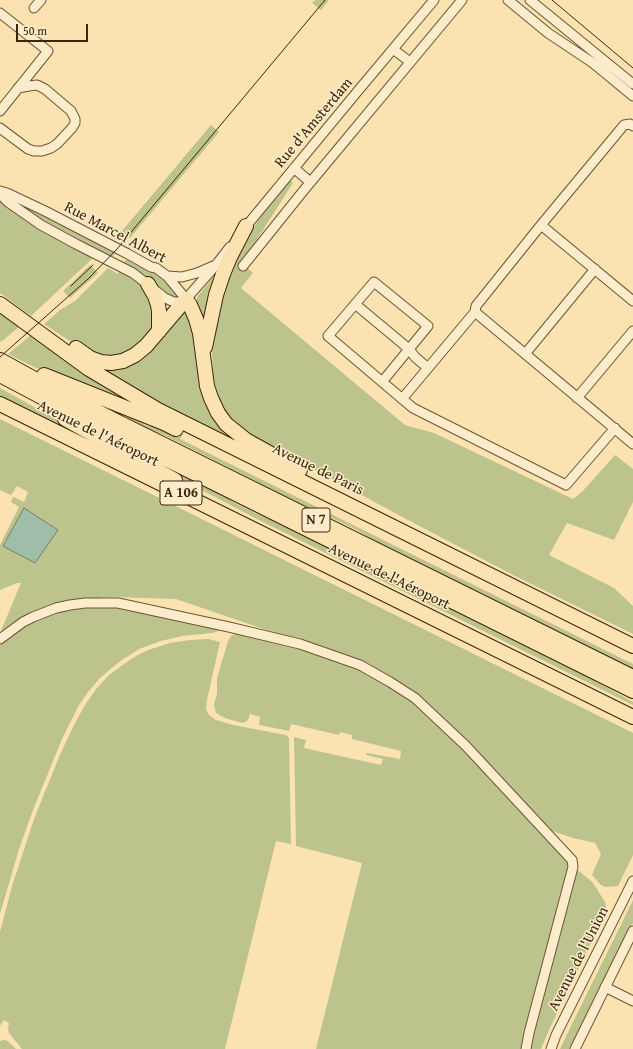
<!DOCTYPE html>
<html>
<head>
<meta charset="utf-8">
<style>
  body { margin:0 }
  #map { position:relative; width:633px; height:1049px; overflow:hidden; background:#fbe2b1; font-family:"Gentium Book Plus",serif }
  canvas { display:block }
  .scale { position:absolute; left:16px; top:24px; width:72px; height:18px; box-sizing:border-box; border:2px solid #3e2608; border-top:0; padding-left:5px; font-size:12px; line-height:14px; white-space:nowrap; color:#3e2608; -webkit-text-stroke:3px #fceccc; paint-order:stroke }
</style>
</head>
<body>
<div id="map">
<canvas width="633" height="1049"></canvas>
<div class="scale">50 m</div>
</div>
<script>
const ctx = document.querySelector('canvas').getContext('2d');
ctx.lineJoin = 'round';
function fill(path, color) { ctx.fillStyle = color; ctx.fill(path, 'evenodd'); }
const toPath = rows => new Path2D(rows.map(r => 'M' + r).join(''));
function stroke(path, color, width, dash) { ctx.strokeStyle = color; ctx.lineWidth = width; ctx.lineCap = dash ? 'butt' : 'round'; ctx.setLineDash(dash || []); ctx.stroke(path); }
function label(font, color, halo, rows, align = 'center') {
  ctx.font = font + ' "Gentium Book Plus",serif'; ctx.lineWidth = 3; ctx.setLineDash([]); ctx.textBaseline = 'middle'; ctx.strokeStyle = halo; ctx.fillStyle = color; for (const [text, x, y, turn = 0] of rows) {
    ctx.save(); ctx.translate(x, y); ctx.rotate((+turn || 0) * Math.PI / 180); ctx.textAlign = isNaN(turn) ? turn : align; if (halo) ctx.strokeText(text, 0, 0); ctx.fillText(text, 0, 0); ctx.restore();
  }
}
const green = toPath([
  [315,0,329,0,321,10,312,3],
  [211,125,219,132,130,238,122,231],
  [290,180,293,183,242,263,253,273,241,288,405,425,434,433,573,499,582,492,615,455,633,469,633,502,614,540,567,523,549,555,614,588,633,606,633,634,515,576,408,520,263,442,242,430,226,413,219,400,213,377,211,332,224,281,241,246,262,215],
  [0,201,36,226,93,258,31,316,0,293],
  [18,203,117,251,111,258,56,229,17,204],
  [128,258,149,269,161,278,177,294,178,298,173,298,122,264],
  [90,265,98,273,70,298,63,291],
  [108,268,118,274,120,269,135,278,150,293,155,326,133,354,105,358,77,346,44,324,60,310,75,301],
  [219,270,206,325,197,304,197,297],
  [184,309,190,316,199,363,232,435,229,439,135,391,93,362,120,365],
  [0,311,20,326,1,342,0,341],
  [31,335,51,350,117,393,114,398,58,378,32,366,8,354],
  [0,388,85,435,103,449,0,397],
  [130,413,145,425,164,430,153,421,183,434,180,439,633,664,633,669,523,617,385,547,357,530,304,505,298,505,257,482,164,435,147,429,128,420],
  [0,419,633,733,633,855,618,886,605,887,601,885,592,875,601,854,595,843,573,838,549,830,414,694,318,646,275,633,176,599,110,597,66,601,35,612,10,625,0,633,21,583,17,583,0,590,0,545,19,507,11,502,13,497,24,502,28,492,17,486,11,495,0,490],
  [134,449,228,497,233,502,257,514,288,525,554,657,604,686,633,702,633,705,257,519,150,463],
  [117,604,216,628,219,631,212,633,182,636,161,641,139,649,122,660,113,667,100,678,88,692,79,705,62,739,33,810,19,849,0,914,0,642,14,630,60,610],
  [235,634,242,634,299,646,355,667,412,700,468,753,567,860,569,865,523,1049,316,1049,362,863,296,846,294,737,306,740,304,748,381,765,383,759,366,755,367,753,400,759,401,751,352,739,352,735,340,732,339,735,291,724,289,731,259,725,260,717,250,714,248,720,243,723,228,719,221,716,216,713,214,705,217,693,217,678,228,641,231,636],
  [208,639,220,642,207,700,206,709,209,715,216,720,233,725,286,735,289,738,291,844,276,841,225,1049,22,1049,9,1033,8,1030,9,1023,4,1020,0,1026,0,932,12,886,34,819,59,757,74,725,85,705,97,688,109,675,124,664,136,656,148,650,170,643,190,640],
  [579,871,592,882,597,889,605,902,607,911,570,986,568,987,567,989,568,990,550,1028,541,1049,528,1049,575,872],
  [633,900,633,923,571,1049,560,1049,570,1028],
  [4,1040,6,1040,10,1043,16,1049,0,1049,0,1041]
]);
const water = toPath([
  [24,508,58,530,35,563,3,546,24,508]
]);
const minor = toPath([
  [508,0,548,33,593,63,633,96],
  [530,0,633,84],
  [34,8,41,0],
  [0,13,48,51,0,111],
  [393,49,410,62],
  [0,128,28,149,34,151,42,151,51,148,57,144,72,128,75,123,75,119,71,111,45,89,37,85,29,86,18,88],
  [294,168,310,182],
  [0,191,7,193,45,211,128,254,151,267,156,268,167,276,186,299],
  [0,194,8,202,41,225,76,244,133,273,165,298,174,302,181,302,186,299,216,265,230,247],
  [541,225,633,301],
  [243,230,357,92,434,0],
  [243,266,304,190,462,0],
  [167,276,182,277,197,273,213,266],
  [355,304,409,349,415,357,428,368],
  [475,312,633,444],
  [525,354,595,269],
  [382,382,428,326,374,282,328,336,413,408,566,485,615,428],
  [577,398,633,331],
  [402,399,475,312,476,306,541,225,624,125,630,124,633,126],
  [0,639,23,622,33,617,56,608,70,605,85,603,118,603,229,627,300,644,360,665,390,682,415,698,466,746,572,860,573,867,529,1033,526,1049],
  [605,987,633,1001],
  [551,1049,556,1035,633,881],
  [575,1049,633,931]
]);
const highway = toPath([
  [148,284,155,296,158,305,159,311,159,331],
  [0,304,89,369,158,410,633,646],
  [205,347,216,295,223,274,230,257,246,226],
  [76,348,90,358,101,362,111,363,123,361,135,355,146,346,186,299,190,305,196,319,200,333,207,386,211,398,218,413,226,424,246,440,300,470],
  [0,360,40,382,114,420,633,677],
  [0,375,51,402,633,691],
  [44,375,164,423,176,429],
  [0,404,633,717],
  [65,419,175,480]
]);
const tram = toPath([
  [552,0,633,68],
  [71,286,93,265],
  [0,357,88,279,117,249,325,0]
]);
const shields = [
  [181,493,42],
  [316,520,28]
];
const shieldNames = [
  ["A 106",181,493],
  ["N 7",316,520]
];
const streetNames = [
  ["Rue d'Amsterdam",314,123,-50],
  ["Rue Marcel Albert",115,233,28],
  ["Avenue de l'Aéroport",98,434,26],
  ["Avenue de Paris",318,470,26],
  ["Avenue de l'Aéroport",389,577,26],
  ["Avenue de l'Union",579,959,-63]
];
fill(green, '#bdc38c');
fill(water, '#9fbeaa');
stroke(water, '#788169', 1);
stroke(minor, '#6d5532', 11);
stroke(highway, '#3e2608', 16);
stroke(minor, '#fceccc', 9);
stroke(highway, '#fbe2b1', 14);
stroke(tram, '#3e2608', 1);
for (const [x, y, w] of shields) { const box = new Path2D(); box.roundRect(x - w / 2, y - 12, w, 24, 3); ctx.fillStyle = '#fceccc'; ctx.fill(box); stroke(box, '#3e2608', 1); }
label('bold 14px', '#3e2608', null, shieldNames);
label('15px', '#3e2608', '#fceccc', streetNames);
</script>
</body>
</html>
